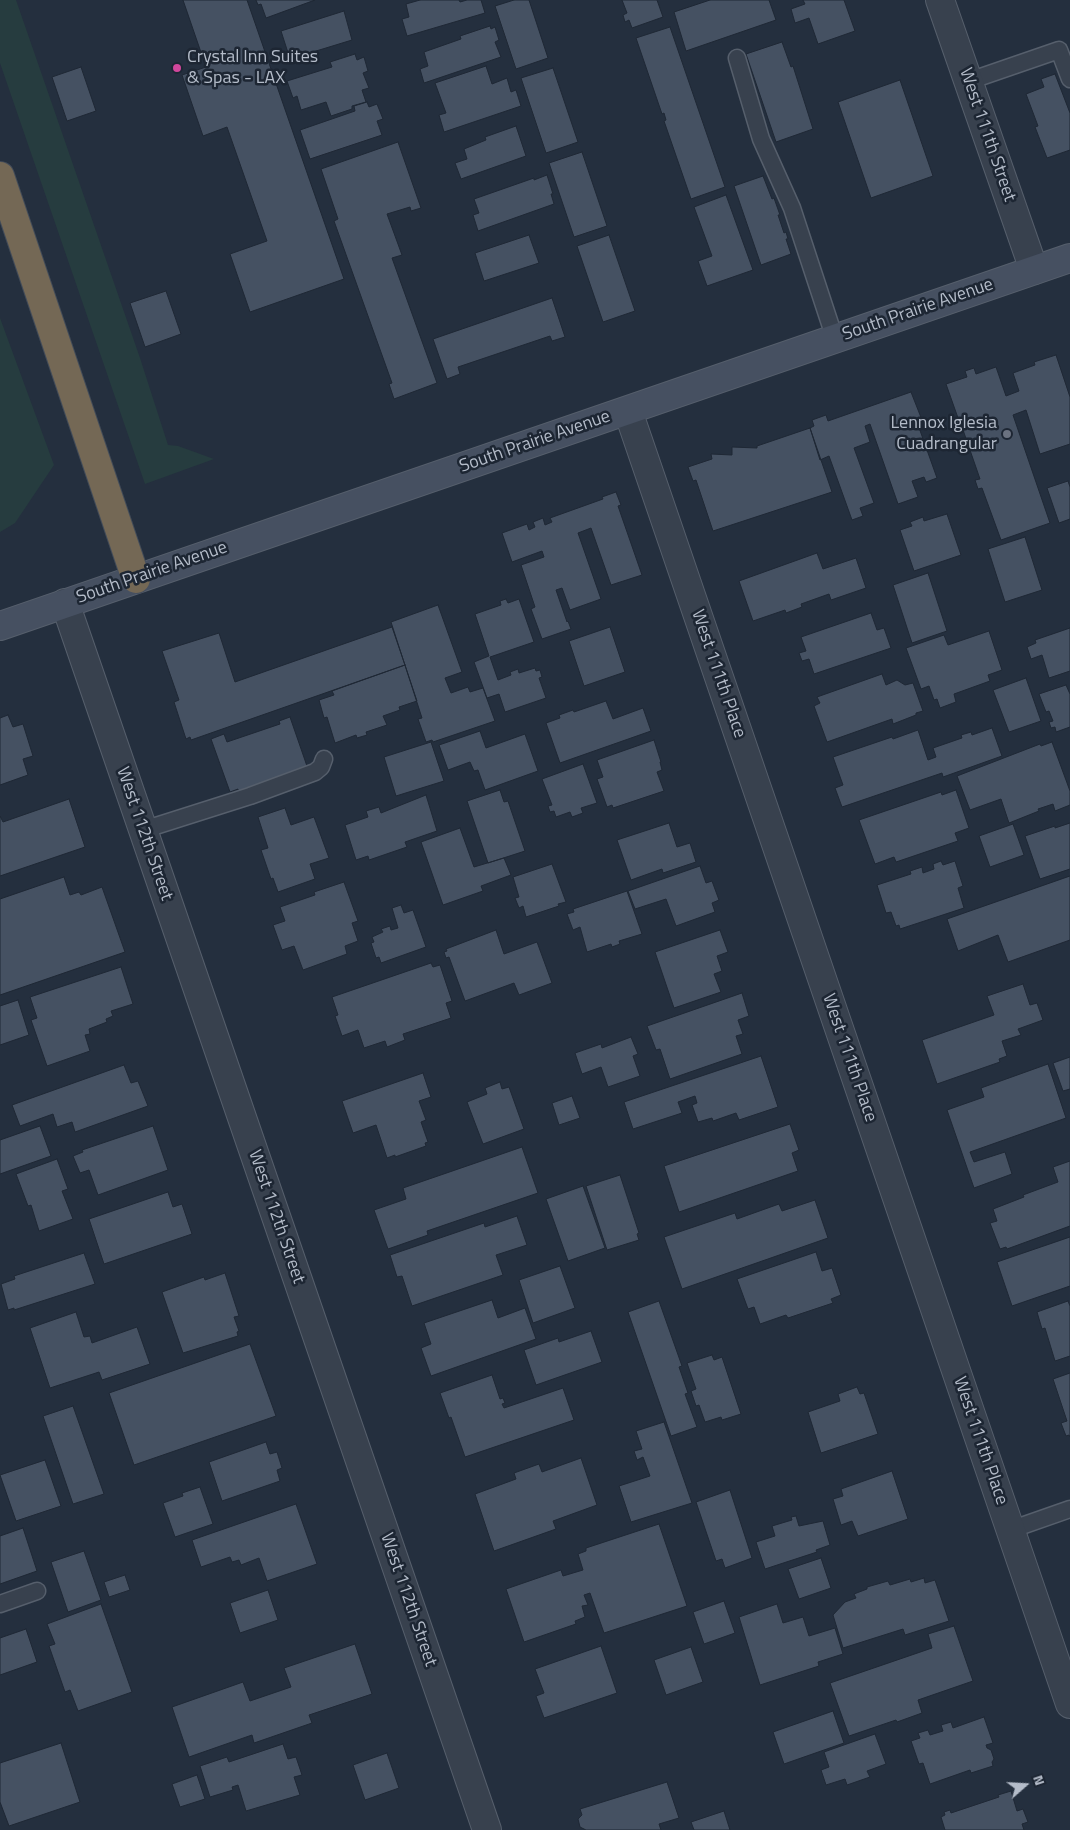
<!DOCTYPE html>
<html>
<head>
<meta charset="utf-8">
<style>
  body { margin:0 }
  #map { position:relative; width:1070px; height:1830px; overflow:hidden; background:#242f3e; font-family:"Titillium Web",sans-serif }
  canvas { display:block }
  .north { position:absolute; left:1000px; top:1760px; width:50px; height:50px; -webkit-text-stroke:4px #1d2633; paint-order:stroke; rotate:71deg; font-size:14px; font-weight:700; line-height:20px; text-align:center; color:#b4bcc9 }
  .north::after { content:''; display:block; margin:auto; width:18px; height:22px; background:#b4bcc9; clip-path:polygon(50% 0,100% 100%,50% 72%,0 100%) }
</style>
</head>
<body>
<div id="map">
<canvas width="1070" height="1830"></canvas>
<div class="north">N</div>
</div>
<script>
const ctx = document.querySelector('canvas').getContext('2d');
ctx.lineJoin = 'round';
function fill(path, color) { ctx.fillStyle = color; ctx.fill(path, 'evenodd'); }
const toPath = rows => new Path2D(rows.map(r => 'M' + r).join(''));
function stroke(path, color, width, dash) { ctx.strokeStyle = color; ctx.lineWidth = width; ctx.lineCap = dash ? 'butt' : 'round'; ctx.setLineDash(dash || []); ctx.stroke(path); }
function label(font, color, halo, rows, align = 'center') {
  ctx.font = font + ' "Titillium Web",sans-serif'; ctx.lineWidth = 5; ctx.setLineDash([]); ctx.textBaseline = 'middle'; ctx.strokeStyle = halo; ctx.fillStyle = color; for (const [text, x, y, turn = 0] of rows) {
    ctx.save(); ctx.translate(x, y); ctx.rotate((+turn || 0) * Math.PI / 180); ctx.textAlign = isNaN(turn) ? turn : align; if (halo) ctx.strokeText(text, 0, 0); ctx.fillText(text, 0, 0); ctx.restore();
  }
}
const green = toPath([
  [0,0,16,0,140,358,168,445,178,446,214,459,145,484,0,63],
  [0,318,54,465,15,523,0,532]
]);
const building = toPath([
  [183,0,247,0,344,279,250,312,230,254,267,241,227,127,203,136,182,75,206,67,183,0],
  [256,0,315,0,266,18,261,4,258,5,256,0],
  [420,0,459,0,460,2,467,0,481,0,485,13,407,36,402,19,409,17,406,4,420,0],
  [514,0,529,0,548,58,516,69,495,6,514,0],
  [622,0,657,0,663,17,632,28,629,20,625,22,623,15,627,13,622,0],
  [710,0,769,0,776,20,686,51,674,12,710,0],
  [803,0,844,0,855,31,818,44,809,18,795,23,791,9,805,4,803,0],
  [344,11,352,40,290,59,281,31,344,11],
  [490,26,491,29,495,27,499,40,495,42,501,57,424,83,420,69,428,66,424,52,461,39,460,36,490,26],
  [670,27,725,187,691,199,664,121,666,120,664,113,662,114,636,38,670,27],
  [782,42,791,67,793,66,813,129,776,142,746,54,782,42],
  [355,54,357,60,364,57,368,71,363,73,369,88,362,90,366,102,352,106,352,109,331,116,326,102,301,110,297,96,293,98,287,81,332,67,330,62,355,54],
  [486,66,492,84,507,78,511,92,516,90,521,106,444,132,439,115,446,113,435,83,486,66],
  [81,67,96,111,67,121,52,77,81,67],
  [553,68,578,142,546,153,521,78,553,68],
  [1055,74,1070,113,1070,150,1047,158,1035,127,1038,126,1026,94,1044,87,1041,79,1055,74],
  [900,80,933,176,871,198,838,102,900,80],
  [367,102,369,107,377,104,383,119,377,121,382,135,310,159,300,130,355,111,354,106,367,102],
  [516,126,526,156,461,179,455,163,467,159,464,149,486,140,485,137,516,126],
  [398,142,421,208,411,211,410,207,387,214,402,255,392,258,437,383,394,399,389,384,392,383,334,221,338,219,321,169,398,142],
  [582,152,607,226,574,237,549,163,582,152],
  [547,175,553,194,551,194,554,204,478,231,473,215,479,213,474,199,534,178,534,180,547,175],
  [763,176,772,199,774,198,780,215,778,215,784,233,786,232,788,239,786,239,791,254,761,265,734,186,763,176],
  [726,195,753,270,707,286,698,261,712,256,694,207,726,195],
  [529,235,539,263,484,281,475,253,529,235],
  [609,235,635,311,603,322,577,246,609,235],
  [166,291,181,334,145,347,130,303,166,291],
  [552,298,565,337,552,341,550,336,458,367,460,374,447,379,433,339,552,298],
  [1056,355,1070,397,1070,444,1040,454,1026,410,1013,415,1050,523,1001,540,982,488,978,489,975,480,980,479,962,427,956,429,953,420,958,418,946,384,967,377,965,371,974,368,976,374,996,367,1006,396,1019,391,1013,373,1035,365,1034,362,1056,355],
  [911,392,922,420,917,422,937,478,926,482,924,477,912,481,918,497,898,504,870,424,865,426,870,442,854,448,874,503,860,508,863,516,852,520,829,456,820,460,810,428,814,426,812,420,826,415,828,421,911,392],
  [810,428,832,492,713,531,696,480,693,481,688,467,712,459,711,454,732,455,732,447,757,448,757,446,810,428],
  [1068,481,1070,487,1070,519,1059,523,1047,488,1068,481],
  [616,492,621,505,618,506,642,575,611,585,591,528,578,533,601,599,570,610,562,588,556,590,567,622,568,621,571,629,542,639,531,609,535,607,521,565,544,557,542,551,512,562,502,533,527,524,529,530,535,527,533,522,543,518,545,525,552,522,550,518,603,499,602,497,616,492],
  [947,514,961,555,914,571,900,530,912,526,910,522,923,517,924,521,947,514],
  [1025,537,1042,590,1005,602,988,549,1025,537],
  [817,553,823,569,856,558,866,588,831,600,829,594,801,604,802,607,786,613,785,610,753,621,739,581,817,553],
  [928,573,947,631,912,643,893,585,928,573],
  [506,599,508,603,519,599,534,642,490,657,498,680,511,675,510,672,518,669,519,673,535,668,536,671,540,670,542,677,539,678,546,698,505,712,499,694,487,698,474,662,489,656,475,614,501,605,500,601,506,599],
  [438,605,462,672,445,678,451,693,468,687,470,692,483,688,495,721,433,742,432,740,426,742,418,719,422,718,391,622,438,605],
  [871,613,877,630,884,628,891,648,814,674,809,659,802,661,799,653,806,651,801,637,871,613],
  [392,627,405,665,191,740,190,737,186,739,174,702,179,700,162,651,219,633,235,682,392,627],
  [610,627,625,672,584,686,569,641,610,627],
  [1070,628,1070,671,1049,678,1042,655,1031,659,1027,647,1036,643,1035,640,1070,628],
  [989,631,1002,670,988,675,990,681,954,694,956,702,940,708,937,699,934,700,929,686,921,689,906,648,944,635,948,645,989,631],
  [405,665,417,701,399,707,400,710,383,716,387,725,366,732,367,735,357,738,356,735,335,743,327,717,324,718,319,700,334,695,332,691,405,665],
  [882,674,886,685,897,680,905,685,913,683,923,711,916,713,916,715,893,724,892,719,827,742,814,706,820,703,817,697,882,674],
  [1026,678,1041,721,1009,732,993,690,1026,678],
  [1066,685,1070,694,1070,727,1056,732,1055,727,1051,728,1049,722,1053,721,1049,711,1046,712,1039,694,1066,685],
  [606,701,613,719,643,708,651,731,560,763,546,723,560,718,559,715,573,710,574,712,606,701],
  [8,715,13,727,23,724,33,756,23,759,28,775,0,785,0,718,8,715],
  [290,717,308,769,239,793,238,789,230,792,211,739,224,734,227,742,280,724,279,721,290,717],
  [992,728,1002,756,943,777,942,773,842,807,835,788,843,785,833,757,892,737,893,739,918,730,928,760,936,757,933,748,962,738,961,735,971,732,972,735,992,728],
  [480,731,486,748,525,734,538,771,485,790,478,770,474,771,470,762,448,770,439,745,480,731],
  [654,740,661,762,660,762,662,770,657,772,664,791,613,808,612,805,607,807,597,779,603,777,597,760,654,740],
  [431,742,444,781,396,796,384,757,431,742],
  [1052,742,1070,791,1070,805,1055,811,1053,804,1038,809,1039,811,1009,823,1001,799,970,810,957,776,1040,744,1041,746,1052,742],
  [583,764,597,803,581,808,583,813,572,817,570,812,556,817,554,811,550,812,548,806,552,805,542,779,583,764],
  [500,790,504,802,508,801,525,851,488,863,467,801,500,790],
  [956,790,969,828,955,833,958,841,896,862,894,857,875,864,859,820,941,792,942,795,956,790],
  [426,795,437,831,405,842,407,847,369,860,368,856,356,860,345,825,368,817,366,811,379,807,381,813,426,795],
  [69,799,85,847,0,876,0,816,3,822,69,799],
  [285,808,291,825,314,817,329,858,310,864,315,879,278,892,273,878,271,879,261,850,268,848,258,817,285,808],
  [669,823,677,847,690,843,696,862,663,873,662,869,631,880,617,840,669,823],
  [1070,823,1070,869,1040,879,1025,836,1055,826,1055,828,1070,823],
  [1013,824,1024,855,990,867,979,836,1013,824],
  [460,828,474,867,504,858,511,875,481,886,483,891,443,905,421,842,460,828],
  [941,861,943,865,955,861,963,886,958,888,964,908,900,929,899,925,896,926,891,912,886,913,877,885,911,874,910,871,922,867,923,873,934,869,933,864,941,861],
  [552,864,566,902,558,904,559,906,526,917,523,906,519,908,515,898,519,897,513,877,552,864],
  [700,866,706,883,712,881,719,900,712,903,715,912,676,926,666,899,635,909,628,891,700,866],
  [1070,876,1070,940,1008,962,998,935,958,951,947,919,1070,876],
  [64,877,70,895,79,892,81,895,102,887,125,952,0,995,0,899,64,877],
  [344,882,358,921,352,923,358,941,345,946,347,954,303,970,294,946,282,950,273,925,285,921,280,907,315,895,314,892,344,882],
  [627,891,642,934,619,941,620,944,612,947,611,944,587,952,580,927,573,930,567,914,574,912,573,909,627,891],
  [401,905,404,913,413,910,426,947,381,963,379,957,376,958,371,943,374,942,372,937,383,932,381,929,390,926,391,930,398,928,392,908,401,905],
  [496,930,504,954,537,942,552,983,519,995,514,983,465,1001,449,957,446,958,444,952,447,951,446,949,496,930],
  [720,930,728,952,717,956,722,971,714,974,721,992,674,1008,655,952,720,930],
  [431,963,433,967,440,965,452,1001,446,1003,451,1018,403,1034,405,1040,387,1047,385,1041,364,1048,358,1030,342,1036,335,1016,338,1015,332,997,431,963],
  [121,967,133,1004,111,1011,113,1016,106,1019,107,1022,89,1029,90,1034,85,1035,90,1051,47,1066,31,1020,37,1018,30,997,121,967],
  [1023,984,1030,1005,1037,1003,1043,1020,1018,1029,1021,1035,1002,1041,1007,1056,999,1059,1000,1062,937,1084,922,1040,994,1015,987,996,1023,984],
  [742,993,749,1016,738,1020,743,1034,736,1036,742,1054,670,1079,660,1049,656,1050,647,1026,742,993],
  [18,1000,29,1035,0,1045,0,1006,18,1000],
  [631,1037,638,1054,633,1056,640,1076,608,1087,601,1067,582,1074,575,1053,601,1044,602,1048,631,1037],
  [761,1056,778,1107,739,1120,736,1113,713,1121,712,1118,698,1122,692,1105,697,1103,695,1096,678,1102,682,1113,633,1129,624,1102,761,1056],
  [1070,1057,1070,1089,1063,1091,1053,1063,1070,1057],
  [1048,1064,1066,1118,970,1152,974,1162,1005,1152,1012,1174,974,1188,947,1110,984,1097,981,1088,1048,1064],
  [124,1065,131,1083,138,1081,148,1106,75,1132,72,1122,57,1127,53,1114,20,1126,12,1105,124,1065],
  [423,1073,431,1097,419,1101,426,1120,421,1122,428,1142,425,1143,426,1146,395,1157,395,1155,387,1158,376,1125,353,1133,342,1101,423,1073],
  [500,1082,502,1089,509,1087,524,1129,483,1144,467,1102,487,1094,485,1088,500,1082],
  [572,1096,580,1118,559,1125,552,1103,572,1096],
  [790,1124,799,1150,792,1153,798,1171,679,1212,664,1166,790,1124],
  [40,1126,51,1156,0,1174,0,1140,40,1126],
  [153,1126,168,1170,98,1195,89,1170,80,1173,73,1156,83,1152,82,1150,153,1126],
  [522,1147,538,1193,427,1231,428,1235,388,1249,374,1210,406,1199,403,1188,522,1147],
  [57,1159,68,1189,62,1191,73,1219,39,1231,31,1205,28,1206,16,1174,57,1159],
  [1070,1161,1070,1226,1007,1249,1006,1247,1000,1249,990,1223,997,1221,993,1209,1024,1197,1023,1195,1058,1182,1053,1167,1070,1161],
  [620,1175,639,1233,637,1234,639,1240,607,1250,586,1186,620,1175],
  [583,1186,605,1248,568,1261,546,1199,583,1186],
  [168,1192,173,1207,182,1204,192,1234,104,1264,89,1219,168,1192],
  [815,1200,828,1238,682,1289,664,1237,735,1213,737,1219,779,1204,782,1211,815,1200],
  [517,1216,527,1245,496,1255,503,1275,412,1306,402,1276,397,1277,390,1255,484,1223,485,1227,517,1216],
  [1070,1237,1070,1286,1012,1306,997,1262,1070,1237],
  [816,1252,822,1271,832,1268,841,1295,831,1299,833,1303,788,1318,786,1315,760,1324,754,1307,748,1309,737,1279,816,1252],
  [84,1253,95,1284,14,1310,14,1308,8,1310,1,1284,15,1279,14,1276,84,1253],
  [560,1266,575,1308,533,1323,519,1280,560,1266],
  [225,1273,239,1316,234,1317,239,1331,237,1332,238,1336,183,1353,162,1292,204,1277,205,1280,225,1273],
  [492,1300,498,1318,525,1308,536,1339,431,1376,421,1348,431,1344,424,1323,492,1300],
  [659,1301,682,1366,679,1367,688,1393,685,1394,697,1427,671,1436,628,1312,659,1301],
  [1068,1301,1070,1306,1070,1356,1055,1361,1045,1328,1042,1329,1037,1312,1068,1301],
  [76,1312,84,1337,90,1336,92,1343,137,1327,150,1364,102,1380,99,1372,50,1388,30,1328,76,1312],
  [591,1331,602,1362,536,1385,524,1350,558,1338,559,1342,591,1331],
  [250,1344,276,1416,134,1465,109,1393,250,1344],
  [712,1355,714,1360,722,1357,741,1414,722,1420,721,1417,705,1422,699,1405,696,1406,691,1391,696,1389,687,1363,712,1355],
  [1070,1373,1070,1437,1069,1435,1066,1436,1061,1423,1067,1421,1053,1379,1070,1373],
  [492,1375,500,1399,503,1398,505,1403,502,1404,504,1408,563,1388,574,1420,465,1457,451,1417,449,1418,440,1393,492,1375],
  [857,1387,860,1394,864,1393,878,1434,821,1453,808,1412,840,1401,838,1394,857,1387],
  [73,1406,104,1494,73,1504,43,1416,73,1406],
  [664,1422,692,1503,631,1522,619,1486,650,1476,643,1457,637,1460,634,1451,642,1449,636,1431,664,1422],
  [266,1442,270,1454,277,1452,282,1468,277,1470,280,1481,222,1501,209,1462,266,1442],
  [581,1458,597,1505,553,1521,556,1529,494,1551,475,1494,516,1479,514,1473,539,1464,542,1472,581,1458],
  [45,1460,61,1506,16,1521,0,1475,45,1460],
  [892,1471,908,1519,858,1536,852,1521,841,1525,833,1499,843,1496,841,1489,892,1471],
  [200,1487,213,1524,175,1537,163,1503,183,1496,182,1493,200,1487],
  [730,1490,752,1558,725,1568,722,1559,716,1561,696,1502,730,1490],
  [296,1504,317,1564,267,1581,259,1558,241,1565,239,1560,232,1562,230,1557,201,1567,192,1540,296,1504],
  [796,1516,799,1526,823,1521,830,1545,816,1550,817,1552,765,1569,756,1542,775,1536,772,1526,792,1520,791,1517,796,1516],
  [659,1524,687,1606,604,1633,590,1593,584,1595,588,1605,582,1606,585,1617,575,1621,576,1624,524,1642,506,1589,561,1570,563,1576,583,1570,578,1554,586,1551,586,1548,659,1524],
  [23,1528,37,1571,0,1584,0,1536,23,1528],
  [84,1551,101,1600,68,1612,51,1562,84,1551],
  [821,1558,831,1588,799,1599,788,1569,821,1558],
  [125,1575,130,1590,109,1597,104,1582,125,1575],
  [924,1578,925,1583,935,1580,949,1621,905,1635,903,1629,843,1648,833,1615,845,1602,856,1598,854,1594,867,1589,867,1587,888,1581,890,1585,910,1579,911,1582,924,1578],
  [268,1590,278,1620,240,1633,230,1603,268,1590],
  [724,1601,735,1633,704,1644,693,1612,724,1601],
  [101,1604,132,1692,78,1711,70,1690,65,1692,49,1646,55,1644,47,1624,101,1604],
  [777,1604,783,1623,803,1617,809,1636,835,1628,843,1654,818,1662,819,1666,760,1685,739,1617,777,1604],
  [954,1626,973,1681,918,1700,922,1713,897,1722,896,1720,849,1736,830,1683,932,1648,928,1634,954,1626],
  [26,1629,37,1662,0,1675,0,1638,26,1629],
  [355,1644,372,1694,309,1715,312,1723,254,1743,252,1735,189,1757,172,1707,243,1682,250,1701,291,1687,284,1668,355,1644],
  [601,1646,617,1693,544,1718,536,1696,544,1693,535,1669,601,1646],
  [691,1647,703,1682,666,1695,654,1660,691,1647],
  [833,1711,844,1743,784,1764,773,1732,833,1711],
  [984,1717,993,1743,986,1745,987,1748,991,1750,994,1759,992,1762,993,1766,971,1773,970,1770,930,1784,923,1763,919,1764,911,1741,920,1738,918,1733,928,1730,930,1735,943,1731,941,1725,951,1722,953,1728,984,1717],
  [875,1734,886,1764,867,1771,870,1777,847,1785,845,1779,826,1785,821,1770,829,1767,824,1752,875,1734],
  [61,1743,80,1802,9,1826,0,1802,0,1763,61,1743],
  [283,1744,288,1759,296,1757,302,1775,294,1777,300,1795,246,1811,238,1785,232,1787,233,1790,210,1797,200,1766,227,1757,229,1762,283,1744],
  [387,1753,399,1788,365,1800,353,1765,387,1753],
  [197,1775,205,1799,180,1807,172,1784,197,1775],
  [667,1782,679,1818,659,1824,661,1830,586,1830,580,1827,578,1819,582,1815,580,1809,667,1782],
  [1011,1791,1017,1811,1023,1809,1028,1822,1022,1824,1024,1830,945,1830,941,1817,945,1815,944,1812,950,1810,951,1813,999,1797,998,1795,1011,1791],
  [724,1811,730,1830,694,1830,691,1822,724,1811]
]);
const service = toPath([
  [737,58,761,139,792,208,835,339],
  [969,81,1059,50,1070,79],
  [143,830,250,796,315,772,321,767,324,759],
  [1010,1530,1070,1509],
  [0,1604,37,1591]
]);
const minor = toPath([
  [940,0,1034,270],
  [628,411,1070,1704],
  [65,603,487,1830]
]);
const secondary = toPath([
  [0,626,1070,258]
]);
const motorway = toPath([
  [0,176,136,579]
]);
const markers = [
  [177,68,5,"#d1479c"],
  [1007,434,5,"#6b7280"]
];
const poiNames = [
  ["Crystal Inn Suites",187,58],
  ["& Spas - LAX",187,79],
  ["Lennox Iglesia",997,424,"right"],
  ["Cuadrangular",997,445,"right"]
];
const streetNames = [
  ["West 111th Street",987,135,71],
  ["South Prairie Avenue",918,310,-19],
  ["South Prairie Avenue",535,442,-19],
  ["South Prairie Avenue",152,573,-19],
  ["West 111th Place",718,674,71],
  ["West 112th Street",144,834,71],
  ["West 111th Place",849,1058,71],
  ["West 112th Street",276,1217,71],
  ["West 111th Place",980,1441,71],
  ["West 112th Street",408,1600,71]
];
fill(green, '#263c3f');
fill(building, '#455162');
stroke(building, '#1f2835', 1);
stroke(service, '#565f6c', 19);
stroke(minor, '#565f6c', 30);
stroke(secondary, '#565f6c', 30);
stroke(motorway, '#434c59', 30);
stroke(service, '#38414e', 16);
stroke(minor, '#38414e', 28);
stroke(secondary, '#465061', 28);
stroke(motorway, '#746855', 28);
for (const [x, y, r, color] of markers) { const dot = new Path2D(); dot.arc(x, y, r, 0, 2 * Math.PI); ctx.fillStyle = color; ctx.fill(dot); stroke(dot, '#1d2633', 2); }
label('18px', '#b4bcc9', '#1d2633', poiNames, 'left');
label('18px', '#b4bcc9', '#1d2633', streetNames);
</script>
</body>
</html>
